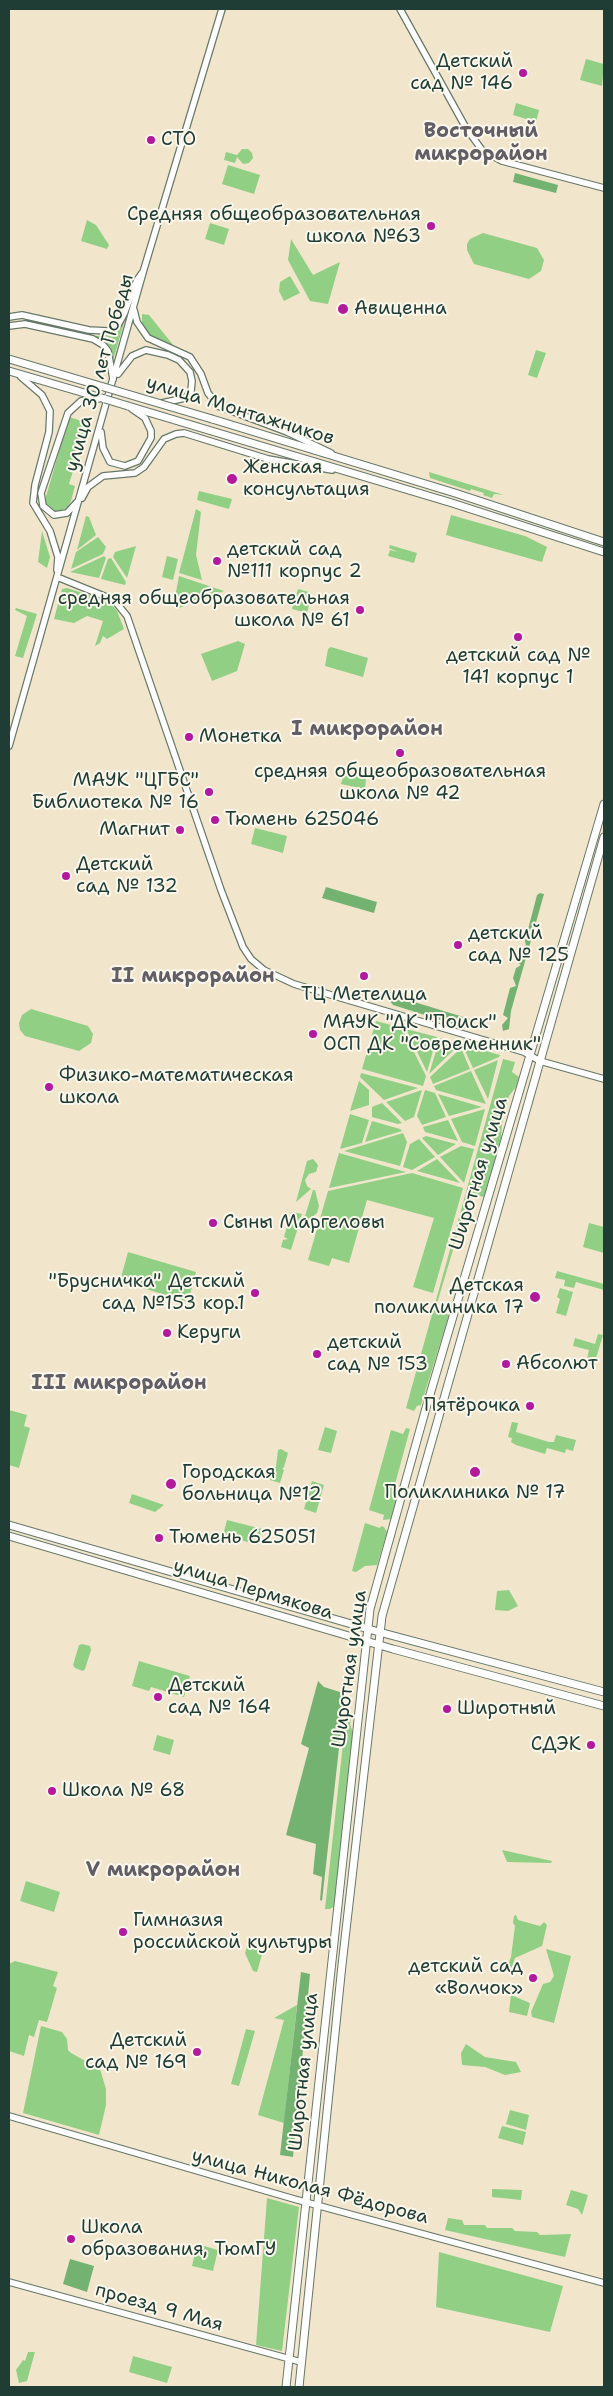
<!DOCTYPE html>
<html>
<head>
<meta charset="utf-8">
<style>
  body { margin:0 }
  #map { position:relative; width:613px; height:2396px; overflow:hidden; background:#f1e6cb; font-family:"Shantell Sans",sans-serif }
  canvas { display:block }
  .frame { position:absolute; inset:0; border:10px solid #1f3d34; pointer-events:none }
</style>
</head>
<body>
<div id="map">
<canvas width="613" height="2396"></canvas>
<div class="frame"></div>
</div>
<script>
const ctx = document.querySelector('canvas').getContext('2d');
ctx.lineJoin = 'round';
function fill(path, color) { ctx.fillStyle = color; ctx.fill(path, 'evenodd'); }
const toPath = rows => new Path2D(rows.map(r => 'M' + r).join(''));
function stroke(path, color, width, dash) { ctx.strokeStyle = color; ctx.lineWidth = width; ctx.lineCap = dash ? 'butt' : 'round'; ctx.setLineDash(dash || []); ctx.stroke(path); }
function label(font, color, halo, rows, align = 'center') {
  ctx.font = font + ' "Shantell Sans",sans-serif'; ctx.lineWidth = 4; ctx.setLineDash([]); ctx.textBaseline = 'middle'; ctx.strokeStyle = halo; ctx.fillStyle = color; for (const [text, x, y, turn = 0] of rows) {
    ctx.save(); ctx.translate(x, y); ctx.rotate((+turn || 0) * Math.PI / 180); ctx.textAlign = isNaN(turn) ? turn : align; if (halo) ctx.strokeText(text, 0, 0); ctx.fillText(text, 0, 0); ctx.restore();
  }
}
const green = toPath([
  [586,59,604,64,602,86,580,80],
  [516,103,539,110,536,122,513,115],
  [242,149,248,149,252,153,253,158,249,163,243,164,237,157,235,163,224,160,226,152,237,155],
  [228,165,260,175,254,194,222,184],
  [87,220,96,225,109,245,107,249,81,241],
  [210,223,229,229,224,245,205,239],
  [483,233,537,248,544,260,541,271,529,279,474,264,467,250,467,244,470,239],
  [291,239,313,275,340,262,328,304,310,301,288,260],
  [290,276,300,293,284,301,279,291,280,282],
  [142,314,149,315,174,346,150,336,142,325],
  [125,319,113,361,111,348,95,336,111,335],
  [536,350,546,353,537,378,528,375],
  [69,417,88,423,69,484,75,486,71,501,67,508,57,512,47,506,45,500],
  [429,472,504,495,505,495,494,494,492,498,483,495,484,493,471,489,470,491,430,478],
  [199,491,232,499,229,509,197,500],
  [196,509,201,512,196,555,202,580,179,573],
  [451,515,525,536,547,547,542,562,446,535],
  [86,516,89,517,96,535,77,550],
  [42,531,50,557,47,568,38,562],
  [98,537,106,547,103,554,71,569,76,552],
  [390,545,417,553,414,563,388,556,390,550,398,552,389,548],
  [136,546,127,578,113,557,115,552],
  [104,556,106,558,99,578,70,572],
  [167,556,178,559,173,580,162,577],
  [111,558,126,582,125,585,101,579,108,559],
  [179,576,224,591,179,608,175,597],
  [67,588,102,599,111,604,117,611,124,629,107,639,103,636,100,643,95,646,103,621,87,616,74,623,54,619,62,589],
  [298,589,312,593,307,613,292,609],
  [16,608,37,614,23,658,15,656,27,616,15,610],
  [238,641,245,644,237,671,212,681,201,654],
  [331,647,368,658,363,677,325,666,328,649],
  [344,773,366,779,365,789,341,784],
  [255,828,287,836,283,853,251,844],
  [31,1009,88,1026,93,1034,91,1043,79,1051,25,1036,20,1030,19,1023,22,1015],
  [376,1021,402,1028,426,1076,423,1086,362,1069],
  [406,1029,437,1037,427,1072],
  [440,1038,459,1045,429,1074],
  [462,1044,500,1055,499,1057,473,1068],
  [461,1048,470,1069,433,1084,430,1077],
  [503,1059,515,1062,512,1072,519,1077,516,1087,509,1096,502,1123,501,1138,484,1197,470,1193,435,1310,449,1315,421,1405,417,1406,414,1411,406,1408],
  [498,1060,488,1099,474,1070],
  [471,1071,486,1104,436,1090,434,1086],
  [361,1073,418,1088,384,1100,360,1077],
  [359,1081,369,1090,369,1105,350,1111],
  [422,1090,414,1117,405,1121,386,1102],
  [425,1090,435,1093,446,1117,422,1125,417,1116],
  [438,1094,482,1107,449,1116],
  [382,1103,402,1123,398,1124,372,1117,372,1107],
  [485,1109,475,1146,462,1142,451,1119],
  [350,1114,369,1120,362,1143,340,1149],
  [448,1120,458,1141,425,1132,423,1127],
  [372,1121,400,1129,402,1131,365,1142],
  [403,1133,407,1142,400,1166,344,1151],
  [426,1136,456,1144,438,1155,422,1138],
  [419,1139,435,1157,412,1170,403,1167,410,1144],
  [461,1146,474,1149,464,1183,440,1157],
  [339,1153,406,1172,329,1188],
  [313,1159,318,1165,316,1172,309,1174,305,1180,307,1186,311,1189,296,1202,307,1161],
  [437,1159,460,1183,417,1171],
  [412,1173,463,1188,433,1293,413,1287,434,1218,367,1200,349,1263,332,1258,329,1266,308,1260,328,1191],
  [313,1190,315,1190,319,1206,317,1213,302,1226],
  [291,1212,302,1214,291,1250,281,1247,283,1240,288,1239,284,1237],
  [589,1223,604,1227,604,1253,583,1247],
  [128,1252,196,1272,188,1302,120,1281],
  [557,1271,604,1284,604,1290,576,1282,574,1288,564,1286,565,1280,555,1278],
  [560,1288,573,1292,566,1316,556,1313,560,1299,557,1297],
  [598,1334,603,1335,594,1365,586,1363,589,1350,573,1346,575,1338,595,1344],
  [9,1410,27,1415,24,1426,30,1428,19,1468,9,1465],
  [512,1422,518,1423,516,1432,549,1442,554,1442,556,1435,576,1440,573,1451,566,1449,565,1453,547,1448,545,1454,516,1445,511,1442,512,1438,508,1437],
  [325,1427,337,1431,331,1453,318,1450],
  [406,1428,410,1429,394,1488,395,1497,398,1498,391,1519,383,1520,384,1515,369,1510,391,1430,403,1434],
  [281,1449,288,1453,284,1467,282,1469,284,1470,280,1483,270,1480,274,1467,276,1467,278,1450],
  [312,1481,324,1485,316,1513,304,1509],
  [132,1494,164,1505,155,1512,129,1503],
  [227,1520,262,1529,258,1545,223,1535],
  [365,1523,380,1528,381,1526,384,1527,387,1532,377,1565,365,1566,356,1572,352,1571],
  [509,1590,518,1606,508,1611,495,1610,497,1591],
  [82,1644,90,1646,91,1650,85,1669,83,1671,75,1668,73,1665,79,1645],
  [139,1661,190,1676,184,1697,151,1687,149,1691,132,1686],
  [346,1716,351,1717,350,1724,353,1733,335,1906,330,1909,325,1909],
  [157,1735,174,1740,170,1755,153,1750],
  [502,1850,552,1861,551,1863,507,1862],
  [26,1881,60,1892,54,1912,20,1901],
  [516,1915,518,1920,540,1926,544,1922,547,1925,542,1946,515,1958,512,1968,508,1965,511,1957,515,1926,513,1923,514,1916],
  [247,1946,263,1951,257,1972,253,1971,245,1953],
  [546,1949,571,1956,554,2023,532,2017,531,2012,543,1984,550,1982,554,1976],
  [15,1961,58,1972,53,1986,57,1988,47,2022,39,2020,34,2037,29,2035,24,2056,9,2051,9,1964],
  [511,1995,530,2003,527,2016,509,2012],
  [297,2005,284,2123,258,2115,284,2020,274,2018],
  [41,2026,62,2032,67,2039,68,2050,71,2053,100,2069,106,2089,106,2105,99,2135,23,2113],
  [246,2029,255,2031,239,2086,231,2084],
  [466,2044,485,2057,516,2062,521,2072,505,2075,485,2067,462,2065,461,2053],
  [510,2110,529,2115,526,2130,506,2124],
  [502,2126,526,2132,523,2145,498,2138],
  [492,2189,522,2190,521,2200,492,2197],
  [571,2190,588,2195,582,2215,578,2209,566,2205],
  [267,2198,299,2207,282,2351,256,2345],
  [448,2218,462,2220,464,2225,485,2225,487,2228,512,2228,515,2231,537,2232,540,2235,571,2234,565,2257,445,2230],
  [197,2244,218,2250,213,2271,192,2266],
  [439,2252,563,2286,550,2332,436,2307],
  [28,2352,35,2352,27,2381,19,2383,16,2370,23,2360,25,2361],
  [133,2356,172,2367,167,2383,129,2372]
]);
const forest = toPath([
  [515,173,558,185,556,193,513,182],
  [326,887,377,902,374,913,322,898],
  [540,893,544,894,511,1011,509,1029,503,1031,502,1025,508,1018,503,1015,510,988,516,986,513,978,516,968,521,965,518,963,521,949,526,945,525,941,537,895],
  [388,994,470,1019,471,1024,466,1028,393,1005,386,996],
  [318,1681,324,1687,340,1692,344,1703,322,1901,320,1900,322,1877,313,1874,316,1844,286,1835,309,1748,301,1744],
  [301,1972,310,1974,293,2157,280,2155],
  [70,2259,94,2266,87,2292,63,2284]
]);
const minor = toPath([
  [400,9,466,128,482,150,502,161,604,188],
  [134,310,137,322,148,338,190,357,201,374,208,393,218,406,287,432,331,453],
  [9,317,22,315,89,330,108,331,118,325,124,314,137,280,142,273],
  [9,326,25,324,93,339,103,345,108,351,113,379],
  [118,374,132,356,146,350,168,355,179,360,190,372,192,381,191,391,185,398,162,403],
  [21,377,42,395,50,411,49,432,35,485,33,503,50,531,58,557,57,570],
  [101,432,103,448,110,462,125,466,138,461,151,438,151,431,145,418,132,409],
  [82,498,88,487,103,476,135,473,144,467,164,439,176,434,184,433,268,459,332,470],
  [77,502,67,513,54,515,43,506,41,493,68,413,81,401,98,399],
  [57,577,114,600,127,616,221,890,243,947,251,959,264,970,294,984,524,1052,540,1061,604,1079],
  [9,746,144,269,222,9],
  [9,2116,294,2199,604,2283],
  [9,2282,301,2362]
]);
const major = toPath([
  [9,371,105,399],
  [128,406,452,503,604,552],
  [212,419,455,493,604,542],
  [9,1525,379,1632,604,1692],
  [9,1536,393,1649,604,1706],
  [286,2387,370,1609,426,1408,604,804],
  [299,2387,342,1965,382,1616,604,837]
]);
const majorBridge = toPath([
  [9,359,212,419],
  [105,399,128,406]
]);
const markers = [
  [523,73,5,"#b5179e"],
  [151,140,5,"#b5179e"],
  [431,226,5,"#b5179e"],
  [343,309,6,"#b5179e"],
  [232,479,6,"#b5179e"],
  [217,561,5,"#b5179e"],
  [360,610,5,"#b5179e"],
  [518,637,5,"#b5179e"],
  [189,737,5,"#b5179e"],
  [400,753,5,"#b5179e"],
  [209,792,5,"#b5179e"],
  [215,820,5,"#b5179e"],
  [180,830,5,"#b5179e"],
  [66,876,5,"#b5179e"],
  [458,945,5,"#b5179e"],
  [364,976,5,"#b5179e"],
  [313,1034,5,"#b5179e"],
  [49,1087,5,"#b5179e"],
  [213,1223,5,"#b5179e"],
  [255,1293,5,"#b5179e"],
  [535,1297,6,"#b5179e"],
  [167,1333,5,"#b5179e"],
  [317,1354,5,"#b5179e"],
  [506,1364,5,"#b5179e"],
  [530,1406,5,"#b5179e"],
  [475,1472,6,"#b5179e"],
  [171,1484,6,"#b5179e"],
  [159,1538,5,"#b5179e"],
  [158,1697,5,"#b5179e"],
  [447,1709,5,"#b5179e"],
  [591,1745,5,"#b5179e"],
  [52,1791,5,"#b5179e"],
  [123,1932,5,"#b5179e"],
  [533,1978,5,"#b5179e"],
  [197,2052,5,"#b5179e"],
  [71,2239,5,"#b5179e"]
];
const poiNames = [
  ["Детский",513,62,"right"],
  ["сад № 146",513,84,"right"],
  ["СТО",161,140],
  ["Средняя общеобразовательная",421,215,"right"],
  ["школа №63",421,237,"right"],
  ["Авиценна",354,309],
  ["Женская",243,468],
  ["консультация",243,490],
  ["детский сад",227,550],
  ["№111 корпус 2",227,572],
  ["средняя общеобразовательная",350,599,"right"],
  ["школа № 61",350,621,"right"],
  ["детский сад №",518,656,"center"],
  ["141 корпус 1",518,678,"center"],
  ["Монетка",199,737],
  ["средняя общеобразовательная",400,772,"center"],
  ["школа № 42",400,794,"center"],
  ["МАУК \"ЦГБС\"",199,781,"right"],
  ["Библиотека № 16",199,803,"right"],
  ["Тюмень 625046",225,820],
  ["Магнит",170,830,"right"],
  ["Детский",76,865],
  ["сад № 132",76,887],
  ["детский",468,934],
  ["сад № 125",468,956],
  ["ТЦ Метелица",364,995,"center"],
  ["МАУК \"ДК \"Поиск\"",323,1023],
  ["ОСП ДК \"Современник\"",323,1045],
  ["Физико-математическая",59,1076],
  ["школа",59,1098],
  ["Сыны Маргеловы",223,1223],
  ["\"Брусничка\" Детский",245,1282,"right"],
  ["сад №153 кор.1",245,1304,"right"],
  ["Детская",524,1286,"right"],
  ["поликлиника 17",524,1308,"right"],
  ["Керуги",177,1333],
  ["детский",327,1343],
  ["сад № 153",327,1365],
  ["Абсолют",516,1364],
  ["Пятёрочка",520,1406,"right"],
  ["Городская",182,1473],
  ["больница №12",182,1495],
  ["Поликлиника № 17",475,1493,"center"],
  ["Тюмень 625051",169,1538],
  ["Детский",168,1686],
  ["сад № 164",168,1708],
  ["Широтный",457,1709],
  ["СДЭК",581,1745,"right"],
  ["Школа № 68",62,1791],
  ["Гимназия",133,1921],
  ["российской культуры",133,1943],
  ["детский сад",523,1967,"right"],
  ["«Волчок»",523,1989,"right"],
  ["Детский",187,2041,"right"],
  ["сад № 169",187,2063,"right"],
  ["Школа",81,2228],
  ["образования, ТюмГУ",81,2250]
];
const streetNames = [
  ["улица 30 лет Победы",100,373,-74],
  ["улица Монтажников",240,411,17],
  ["Широтная улица",479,1174,-73],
  ["улица Пермякова",253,1590,17],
  ["Широтная улица",350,1669,-82],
  ["Широтная улица",304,2072,-84],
  ["улица Николая Фёдорова",310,2187,15],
  ["проезд 9 Мая",159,2308,16]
];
const neighbourhoodNames = [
  ["Восточный",481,132],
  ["микрорайон",481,155],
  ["I микрорайон",367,730],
  ["II микрорайон",193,977],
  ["III микрорайон",119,1384],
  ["V микрорайон",163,1871]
];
fill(green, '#91cf85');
fill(forest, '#74b272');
stroke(minor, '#687869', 8);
stroke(major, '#687869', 9);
stroke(minor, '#fff', 5.5);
stroke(major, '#fff', 7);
stroke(majorBridge, '#687869', 9, []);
stroke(majorBridge, '#fff', 7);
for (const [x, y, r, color] of markers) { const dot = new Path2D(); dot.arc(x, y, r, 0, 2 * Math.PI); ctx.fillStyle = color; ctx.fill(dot); stroke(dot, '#fbf7ec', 2); }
label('19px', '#1f3d34', '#fbf7ec', poiNames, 'left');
label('19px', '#1f3d34', '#fbf7ec', streetNames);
label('bold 20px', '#625e66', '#fbf7ec', neighbourhoodNames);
</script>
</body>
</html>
